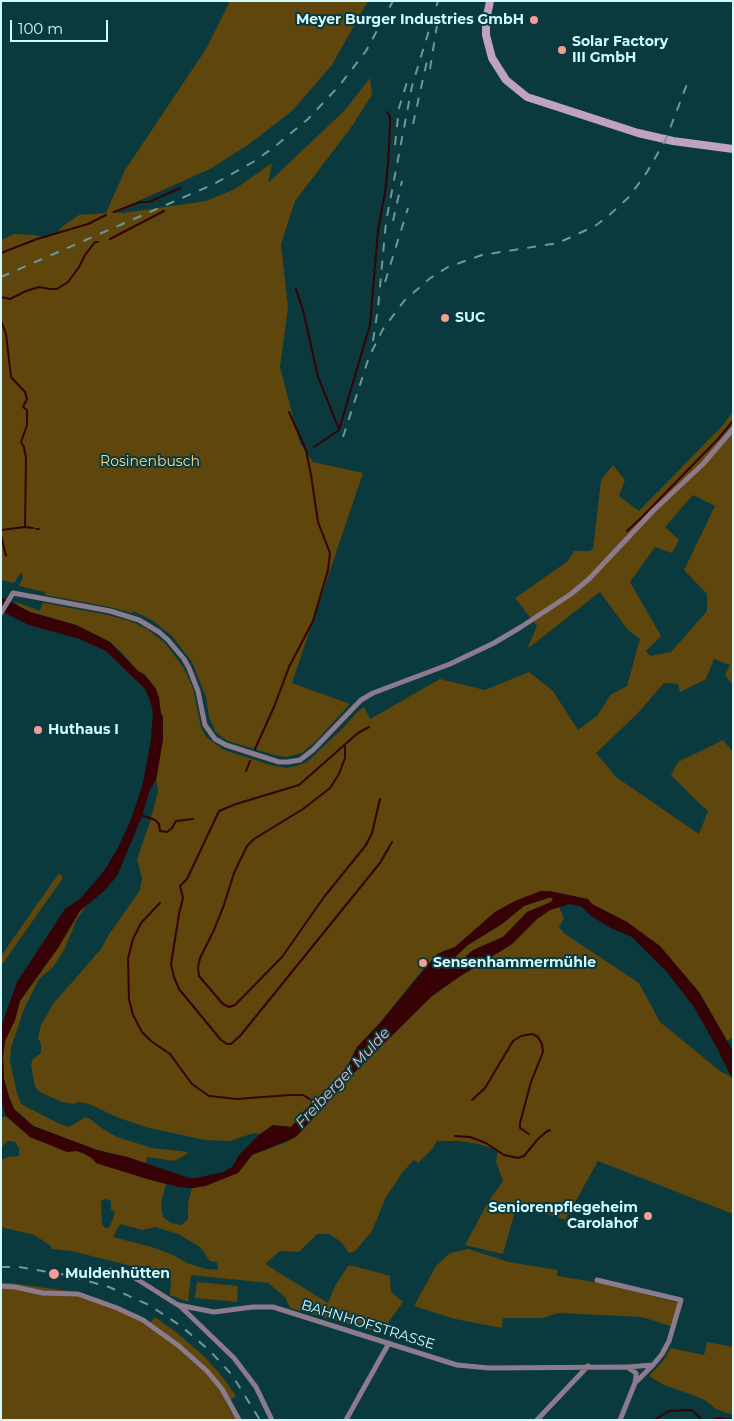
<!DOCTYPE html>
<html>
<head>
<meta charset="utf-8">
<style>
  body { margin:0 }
  #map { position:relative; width:734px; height:1421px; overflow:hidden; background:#0a393e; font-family:Montserrat,sans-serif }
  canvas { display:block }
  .frame { position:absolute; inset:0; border:2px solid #d2f9fe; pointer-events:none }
  .scale { position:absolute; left:10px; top:20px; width:98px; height:22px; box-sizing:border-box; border:2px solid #d2f9fe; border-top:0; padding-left:6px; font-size:15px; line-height:18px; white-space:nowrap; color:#d2f9fe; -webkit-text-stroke:4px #0a393e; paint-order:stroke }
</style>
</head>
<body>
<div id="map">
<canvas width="734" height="1421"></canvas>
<div class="frame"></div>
<div class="scale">100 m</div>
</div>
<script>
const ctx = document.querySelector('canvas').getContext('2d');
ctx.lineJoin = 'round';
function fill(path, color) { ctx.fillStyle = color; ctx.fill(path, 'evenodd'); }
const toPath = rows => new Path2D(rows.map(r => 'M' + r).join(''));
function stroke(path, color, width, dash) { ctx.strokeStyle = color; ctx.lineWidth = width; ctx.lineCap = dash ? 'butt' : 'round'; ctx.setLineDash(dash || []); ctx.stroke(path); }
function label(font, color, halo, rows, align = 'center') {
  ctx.font = font + ' Montserrat,sans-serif'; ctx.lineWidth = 4; ctx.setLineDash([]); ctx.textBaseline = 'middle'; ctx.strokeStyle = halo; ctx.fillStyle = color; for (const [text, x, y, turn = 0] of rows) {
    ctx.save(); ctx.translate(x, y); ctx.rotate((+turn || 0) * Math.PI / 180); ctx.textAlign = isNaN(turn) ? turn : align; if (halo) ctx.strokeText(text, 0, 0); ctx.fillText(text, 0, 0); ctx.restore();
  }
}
const green = toPath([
  [230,1,368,1,332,65,292,111,248,145,210,169,116,211,110,212,123,213,206,201,235,189,272,163,268,183,345,110,370,78,372,95,350,129,295,201,281,244,288,307,280,367,300,443,313,462,363,473,292,683,350,704,314,743,302,753,286,757,274,755,228,741,214,731,215,730,209,717,206,697,192,662,172,636,152,620,133,611,132,613,110,607,46,595,44,592,19,586,23,577,21,572,14,583,1,580,1,240,14,234,34,235,46,238,56,234,63,226,79,215,106,213,125,170,206,49],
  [733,411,733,685,725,675,730,665,714,659,706,679,680,692,678,684,664,683,637,714,596,753,616,777,699,834,708,811,701,805,671,775,678,762,723,740,733,752,733,1037,727,1041,699,992,627,922,592,904,587,899,549,891,541,891,515,901,495,912,455,947,443,951,423,969,379,1024,357,1047,349,1063,339,1077,301,1114,291,1127,273,1126,260,1134,254,1133,230,1141,205,1140,149,1128,119,1118,89,1104,79,1102,73,1104,62,1102,40,1092,35,1087,31,1064,33,1059,41,1053,41,1044,38,1038,41,1025,53,1004,101,949,108,936,140,890,142,878,137,859,151,819,158,791,156,780,163,739,159,698,156,689,145,675,138,671,122,653,110,642,76,625,30,612,20,607,14,601,40,611,42,604,44,603,108,615,130,621,147,629,165,643,183,667,193,688,201,728,207,738,224,750,271,765,286,768,296,766,307,762,344,727,357,712,364,707,370,719,440,679,485,690,529,672,553,691,578,730,598,715,610,695,627,686,640,639,628,630,600,592,527,649,537,626,515,598,568,561,574,551,589,551,593,549,601,480,613,465,625,480,619,496,639,511,724,424],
  [693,495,715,506,684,570,707,594,707,611,671,652,650,656,646,651,661,636,630,582,655,547,672,553,679,540,665,527],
  [59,873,63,878,1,966,1,956],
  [548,898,554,898,551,902,527,912,503,937,473,950,462,960,457,962,455,960,456,956,468,945,502,924,524,906],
  [89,902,77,919,64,950,53,967,39,979,24,1009,11,1048,10,1061,17,1093,21,1104,62,1125,69,1127,84,1118,89,1118,103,1129,117,1137,152,1148,189,1152,182,1157,174,1161,147,1157,146,1163,127,1157,97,1150,34,1126,14,1109,9,1097,4,1079,3,1057,5,1041,15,1020,20,1001,58,948,80,911],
  [559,907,564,918,559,927,565,934,639,983,660,1022,720,1071,731,1077,733,1080,733,1214,598,1161,565,1220,517,1204,503,1254,465,1245,488,1202,503,1181,496,1162,498,1150,478,1144,459,1141,437,1141,433,1148,418,1163,414,1160,402,1173,386,1197,372,1231,355,1251,349,1253,341,1242,329,1234,317,1234,299,1252,280,1251,265,1264,328,1303,335,1286,348,1266,354,1266,390,1276,391,1292,403,1302,385,1327,374,1331,290,1308,285,1297,268,1283,191,1275,188,1302,170,1295,171,1281,168,1275,71,1251,52,1249,50,1245,34,1235,1,1227,1,1160,10,1156,16,1157,19,1155,19,1148,15,1142,8,1141,1,1147,1,1118,6,1116,30,1137,67,1151,77,1151,85,1154,93,1159,96,1163,166,1184,161,1203,163,1217,171,1223,182,1225,188,1219,188,1203,192,1188,205,1186,238,1173,252,1155,287,1142,304,1129,315,1115,352,1075,432,996,459,977,512,944,537,919,550,910],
  [105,1199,111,1201,111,1209,115,1213,109,1228,105,1228,102,1224,101,1201],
  [120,1224,142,1230,155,1227,178,1234,200,1247,210,1261,217,1262,218,1270,206,1269,187,1263,173,1255,155,1248,113,1237],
  [468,1249,509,1262,557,1270,557,1276,601,1283,679,1303,673,1327,642,1317,558,1313,543,1318,503,1318,502,1328,455,1319,414,1306,436,1266,450,1253],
  [197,1282,238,1286,237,1302,195,1298],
  [1,1283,11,1283,68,1291,97,1298,124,1309,150,1323,155,1317,176,1332,205,1357,225,1380,236,1396,226,1403,236,1420,1,1420],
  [707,1342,733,1347,733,1415,716,1409,705,1400,690,1394,664,1385,649,1376,663,1361,671,1348,704,1355]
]);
const water = toPath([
  [1,597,30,612,76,625,110,642,138,671,145,675,156,689,159,698,161,714,163,716,163,739,156,780,150,789,142,816,117,876,104,891,80,911,58,948,20,1001,15,1020,5,1041,3,1057,4,1079,9,1097,14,1109,33,1126,97,1150,127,1157,189,1178,196,1178,223,1172,232,1167,239,1155,260,1134,273,1125,291,1127,297,1121,301,1114,339,1077,349,1063,357,1047,379,1024,437,954,455,947,495,912,515,901,541,891,549,891,588,899,592,904,627,922,660,946,699,992,733,1051,733,1080,717,1048,694,1007,666,971,632,937,611,928,591,916,582,907,570,904,550,910,537,919,512,944,459,977,432,996,352,1075,296,1137,252,1155,238,1173,205,1186,192,1188,179,1187,147,1179,96,1163,93,1159,85,1154,77,1151,67,1152,30,1137,6,1116,1,1100,1,1027,17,982,65,909,80,899,104,871,118,848,132,817,143,783,151,739,153,712,150,700,145,689,106,651,80,639,29,625,1,611],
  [548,898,553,898,551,902,527,912,503,937,473,950,462,960,457,962,455,960,456,956,468,945,502,924,524,906]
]);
const stream = toPath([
  [114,212,140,202,149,202,180,188],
  [110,239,164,211],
  [1,253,37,239,88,224,106,215],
  [296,289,303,310,318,377,339,429],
  [1,297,10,299,26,291,39,287,50,289,57,289,68,282,79,267,85,255,95,242,98,242],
  [1,321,6,334,11,377,25,392,27,399,23,407,27,410,27,425,21,442,24,447,26,458,25,527],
  [314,447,339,430,370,325,378,230,385,193,388,164,390,125,390,116,387,112],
  [36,529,39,529],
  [1,530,25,527,33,528],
  [627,531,642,517,718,439,733,421],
  [1,535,6,556],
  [369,727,358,733,299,785,236,804,219,811,187,879,180,886,183,898,179,914,171,964,174,977,179,989,221,1040,227,1044,231,1044,240,1036,380,863,392,842],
  [345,746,345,758,339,774,330,788,303,809,254,839,247,846,234,873,224,905,214,930,200,958,198,967,199,976,223,1004,229,1007,235,1005,282,957,324,897,366,845,372,833,380,799],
  [255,749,274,707,289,667,313,621,328,570,330,553,318,522,311,475,306,450,289,412],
  [246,771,250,761],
  [141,815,155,820,159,824,160,831,167,832,172,828,176,821,193,819],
  [160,903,141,923,133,939,128,959,129,999,133,1015,142,1032,151,1041,170,1054,192,1084,209,1096,237,1099,290,1095,303,1095,316,1103],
  [472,1100,485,1088,513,1041,521,1036,532,1034,538,1037,542,1044,543,1052,531,1082,520,1123,520,1128,529,1134],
  [455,1136,470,1137,486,1143,504,1155,518,1158,524,1156,538,1139,546,1132,550,1130],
  [654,1420,669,1411,689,1410,693,1411,702,1420],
  [711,1420,719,1418,733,1420]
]);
const street = toPath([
  [1,613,13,593,110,611,139,620,159,632,168,640,184,659,189,668,198,691,205,725,215,739,226,745,279,762,288,762,300,760,313,750,361,700,373,693,450,664,494,643,521,627,571,594,589,579,654,510,703,464,733,429],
  [111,1270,135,1278,178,1305,214,1312,253,1307,273,1307,457,1365,489,1368,627,1367,636,1373,636,1376,635,1383,620,1420],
  [597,1280,681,1300,669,1341,662,1354,653,1365],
  [1,1286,15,1287,43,1293,78,1294,117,1308,143,1320,179,1346,207,1371,222,1389,239,1420],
  [179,1305,234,1358,256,1387,272,1420],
  [628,1367,653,1365,636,1382],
  [346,1420,389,1343],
  [537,1420,588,1366]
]);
const secondary = toPath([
  [490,1,486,21,486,35,492,58,506,80,527,97,638,133,673,141,733,149]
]);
const rail = toPath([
  [430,69,437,25],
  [413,124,427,61],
  [395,145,399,108,408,79],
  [393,221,402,181],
  [1,277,214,184,253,162,273,148,308,119,339,86,366,51,393,1],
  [385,282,408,208],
  [373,341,378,308,386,222,412,86,438,1],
  [343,437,369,357,383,329,404,301,429,279,448,267,482,255,558,243,595,226,607,217,629,197,647,172,666,139,687,84],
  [1,1267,19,1267,66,1275,109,1287,149,1305,181,1326,210,1351,232,1375,260,1420]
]);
const markers = [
  [534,20,5,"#f59c95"],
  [562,50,5,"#f59c95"],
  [445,318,5,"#f59c95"],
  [38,730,5,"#f59c95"],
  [423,963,5,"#f59c95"],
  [648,1216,5,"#f59c95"],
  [54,1274,6,"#f59c95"]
];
const poiNames = [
  ["Meyer Burger Industries GmbH",524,20,"right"],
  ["Solar Factory",572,42],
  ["III GmbH",572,58],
  ["SUC",455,318],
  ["Huthaus I",48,730],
  ["Sensenhammermühle",433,963],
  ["Seniorenpflegeheim",638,1208,"right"],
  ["Carolahof",638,1224,"right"],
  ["Muldenhütten",65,1274]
];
const parkNames = [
  ["Rosinenbusch",150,462]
];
const streetNames = [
  ["BAHNHOFSTRASSE",368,1325,17]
];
const waterNames = [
  ["Freiberger Mulde",343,1078,-47]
];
fill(green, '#5e460c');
fill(water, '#360205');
stroke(stream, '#360205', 2);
stroke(street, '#8c7a8d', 5);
stroke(secondary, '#bfa1c1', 8);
stroke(rail, '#6d989d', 2, [9, 9]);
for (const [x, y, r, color] of markers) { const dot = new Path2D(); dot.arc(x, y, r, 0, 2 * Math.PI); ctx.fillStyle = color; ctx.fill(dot); stroke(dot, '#0a393e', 2); }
label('bold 14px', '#d2f9fe', '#0a393e', poiNames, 'left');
label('14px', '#ffd784', '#0a393e', parkNames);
label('14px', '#d2f9fe', '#0a393e', streetNames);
label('italic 15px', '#f4bbb6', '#0a393e', waterNames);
</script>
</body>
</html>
